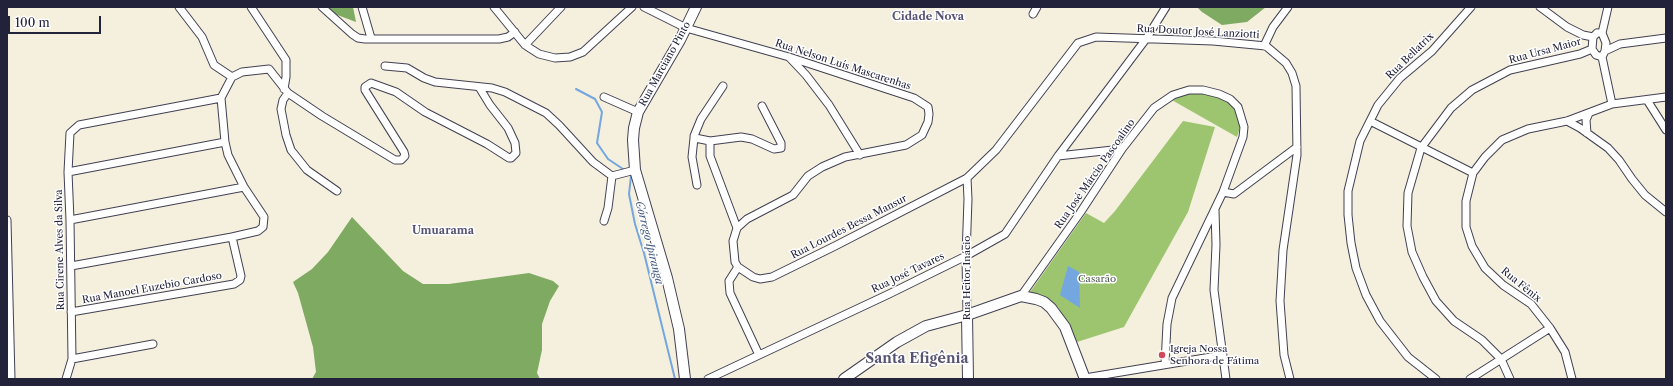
<!DOCTYPE html>
<html>
<head>
<meta charset="utf-8">
<style>
  body { margin:0 }
  #map { position:relative; width:1673px; height:386px; overflow:hidden; background:#f5efdd; font-family:"Libre Caslon Text",serif }
  canvas { display:block }
  .frame { position:absolute; inset:0; border:8px solid #22223b; pointer-events:none }
  .scale { position:absolute; left:8px; top:16px; width:93px; height:18px; box-sizing:border-box; border:2px solid #22223b; border-top:0; padding-left:5px; font-size:12px; line-height:14px; white-space:nowrap; color:#22223b; -webkit-text-stroke:3px #fff; paint-order:stroke }
</style>
</head>
<body>
<div id="map">
<canvas width="1673" height="386"></canvas>
<div class="frame"></div>
<div class="scale">100 m</div>
</div>
<script>
const ctx = document.querySelector('canvas').getContext('2d');
ctx.lineJoin = 'round';
function fill(path, color) { ctx.fillStyle = color; ctx.fill(path, 'evenodd'); }
const toPath = rows => new Path2D(rows.map(r => 'M' + r).join(''));
function stroke(path, color, width, dash) { ctx.strokeStyle = color; ctx.lineWidth = width; ctx.lineCap = dash ? 'butt' : 'round'; ctx.setLineDash(dash || []); ctx.stroke(path); }
function label(font, color, halo, rows, align = 'center') {
  ctx.font = font + ' "Libre Caslon Text",serif'; ctx.lineWidth = 3; ctx.setLineDash([]); ctx.textBaseline = 'middle'; ctx.strokeStyle = halo; ctx.fillStyle = color; for (const [text, x, y, turn = 0] of rows) {
    ctx.save(); ctx.translate(x, y); ctx.rotate((+turn || 0) * Math.PI / 180); ctx.textAlign = isNaN(turn) ? turn : align; if (halo) ctx.strokeText(text, 0, 0); ctx.fillText(text, 0, 0); ctx.restore();
  }
}
const green = toPath([
  [1188,92,1203,92,1218,95,1227,101,1235,109,1239,118,1240,127,1237,137,1170,99],
  [1183,121,1215,127,1188,212,1124,327,1077,342,1058,307,1030,292,1086,213,1104,223,1115,211]
]);
const forest = toPath([
  [326,7,353,7,356,22,332,13],
  [1197,7,1266,7,1247,22,1222,25,1202,12],
  [352,217,403,271,423,284,449,284,529,273,553,281,559,286,550,301,542,324,542,350,537,373,540,379,312,379,316,372,313,347,298,293,293,282,312,269,328,252]
]);
const water = toPath([
  [1068,266,1079,272,1080,308,1060,295]
]);
const stream = toPath([
  [576,89,595,99,602,112,597,143,608,159,626,171],
  [629,174,631,176,629,194,635,224,644,253,675,379]
]);
const street = toPath([
  [179,7,202,37,214,65,232,77],
  [251,7,286,60,286,77,284,89],
  [322,7,352,34,358,38,365,39,499,39,508,37,515,32],
  [362,7,371,38],
  [494,7,525,45,539,54,555,58,570,57,583,52,632,7],
  [644,7,686,28,789,57,914,98,928,107,929,114,928,122,922,135,906,145,845,157,822,167,808,176,793,195,747,219,737,228,733,241,735,262,738,267,753,277,760,279,772,277,835,246,967,178,996,150,1078,43,1096,37,1213,41,1266,46,1286,63,1292,73,1296,86,1297,155,1283,250,1280,301,1284,355,1290,379],
  [1540,7,1567,27,1583,35,1593,37],
  [1033,14,1037,7],
  [1597,33,1602,33,1606,43,1605,51,1602,57,1596,55,1592,49,1593,37,1597,33],
  [1602,33,1608,7],
  [525,45,561,7],
  [1264,46,1273,27,1288,7],
  [1605,51,1620,44,1666,38],
  [789,57,806,75,829,105,860,155],
  [1602,57,1612,104],
  [385,66,407,68,424,78,435,82,492,88,505,92,546,113,559,125,593,162,612,176,635,170],
  [288,93,283,100,281,109,286,135,291,150,307,170,337,191],
  [604,97,638,112],
  [221,98,232,77,242,72,269,69,288,93,322,116,395,160,401,160,405,156,404,152,365,90,365,87,371,83,396,92,425,112,487,144,509,158,511,158,516,153,515,143,508,128,490,105,479,87],
  [1647,100,1666,130],
  [1370,121,1473,173],
  [1567,121,1580,128,1608,148,1619,160,1632,179,1645,195,1666,212],
  [1587,133,1586,120,1589,113],
  [694,138,692,157,697,185],
  [710,141,695,138,694,136,701,119,723,86],
  [1058,156,1122,149],
  [68,172,225,142],
  [967,178,968,199,966,256,967,315],
  [1223,192,1234,194,1297,147],
  [1215,210,1216,245,1214,290,1226,379],
  [7,220,11,379],
  [70,220,244,187],
  [604,221,608,208,612,176],
  [737,228,710,156,710,141,741,137,752,139,774,149,781,148,781,143,762,106],
  [71,266,232,237,258,231,263,227,264,217,244,187,228,155,225,142,221,98],
  [738,267,729,281,730,293,759,355],
  [1021,296,1080,213,1122,149,1154,108,1173,95,1189,90,1203,90,1219,94,1230,99,1238,107,1244,127,1243,137,1223,192,1172,298,1167,324,1165,364],
  [71,312,234,284,240,280,241,276,232,237],
  [72,359,153,344],
  [1085,378,1223,355],
  [66,379,72,359,70,220,68,172,70,133,79,125,221,98],
  [708,379,889,294,966,256,1005,234,1058,156,1146,39,1166,7],
  [1436,379,1408,357,1380,321,1366,295,1356,268,1351,243,1348,215,1348,191,1360,141,1378,105,1400,78,1432,51,1471,7],
  [1470,379,1550,328],
  [1510,379,1501,359,1482,340,1454,321,1436,301,1423,277,1412,252,1407,226,1408,193,1421,148,1451,108,1472,90,1510,70,1580,54,1592,49],
  [1572,379,1565,352,1550,328,1531,304,1503,285,1485,268,1472,246,1466,227,1466,201,1473,173,1485,157,1502,140,1528,129,1567,121,1612,104,1666,97]
]);
const secondary = toPath([
  [967,315,968,379],
  [685,379,679,329,667,278,635,170,633,140,634,128,638,112,680,40,696,7],
  [844,379,897,342,926,326,967,315,1021,296,1036,299,1044,302,1051,308,1065,327,1085,379]
]);
const markers = [
  [1162,355,4,"#d1495b"]
];
const streetNames = [
  ["Rua Doutor José Lanziotti",1198,32,3],
  ["Rua Ursa Maior",1545,51,-15],
  ["Rua Bellatrix",1410,56,-44],
  ["Rua Marciano Pinto",665,64,-61],
  ["Rua Nelson Luís Mascarenhas",843,65,18],
  ["Rua José Márcio Pascoalino",1095,174,-55],
  ["Rua Lourdes Bessa Mansur",849,227,-27],
  ["Rua Cirene Alves da Silva",60,250,-91],
  ["Rua José Tavares",908,273,-26],
  ["Rua Heitor Inácio",967,278,-90],
  ["Rua Fênix",1521,285,39],
  ["Rua Manoel Euzebio Cardoso",152,288,-10]
];
const parkNames = [
  ["Casarão",1097,279]
];
const poiNames = [
  ["Igreja Nossa",1170,349],
  ["Senhora de Fátima",1170,361]
];
const neighbourhoodNames = [
  ["Cidade Nova",928,17],
  ["Umuarama",443,231]
];
const waterNames = [
  ["Córrego Ipiranga",649,243,76]
];
const districtNames = [
  ["Santa Efigênia",917,359]
];
fill(green, '#9dc570');
fill(forest, '#7eaa62');
fill(water, '#74a6e0');
stroke(stream, '#74a6e0', 2);
stroke(street, '#424153', 9);
stroke(secondary, '#424153', 12);
stroke(street, '#fff', 7);
stroke(secondary, '#fff', 10);
for (const [x, y, r, color] of markers) { const dot = new Path2D(); dot.arc(x, y, r, 0, 2 * Math.PI); ctx.fillStyle = color; ctx.fill(dot); stroke(dot, '#fff', 1.5); }
label('10px', '#22223b', '#fff', streetNames);
label('10px', '#4d5b4e', '#fff', parkNames);
label('10px', '#22223b', '#fff', poiNames, 'left');
label('bold 11px', '#555273', '#fff', neighbourhoodNames);
label('italic 11px', '#475d85', '#fff', waterNames);
label('bold 14px', '#555273', '#fff', districtNames);
</script>
</body>
</html>
